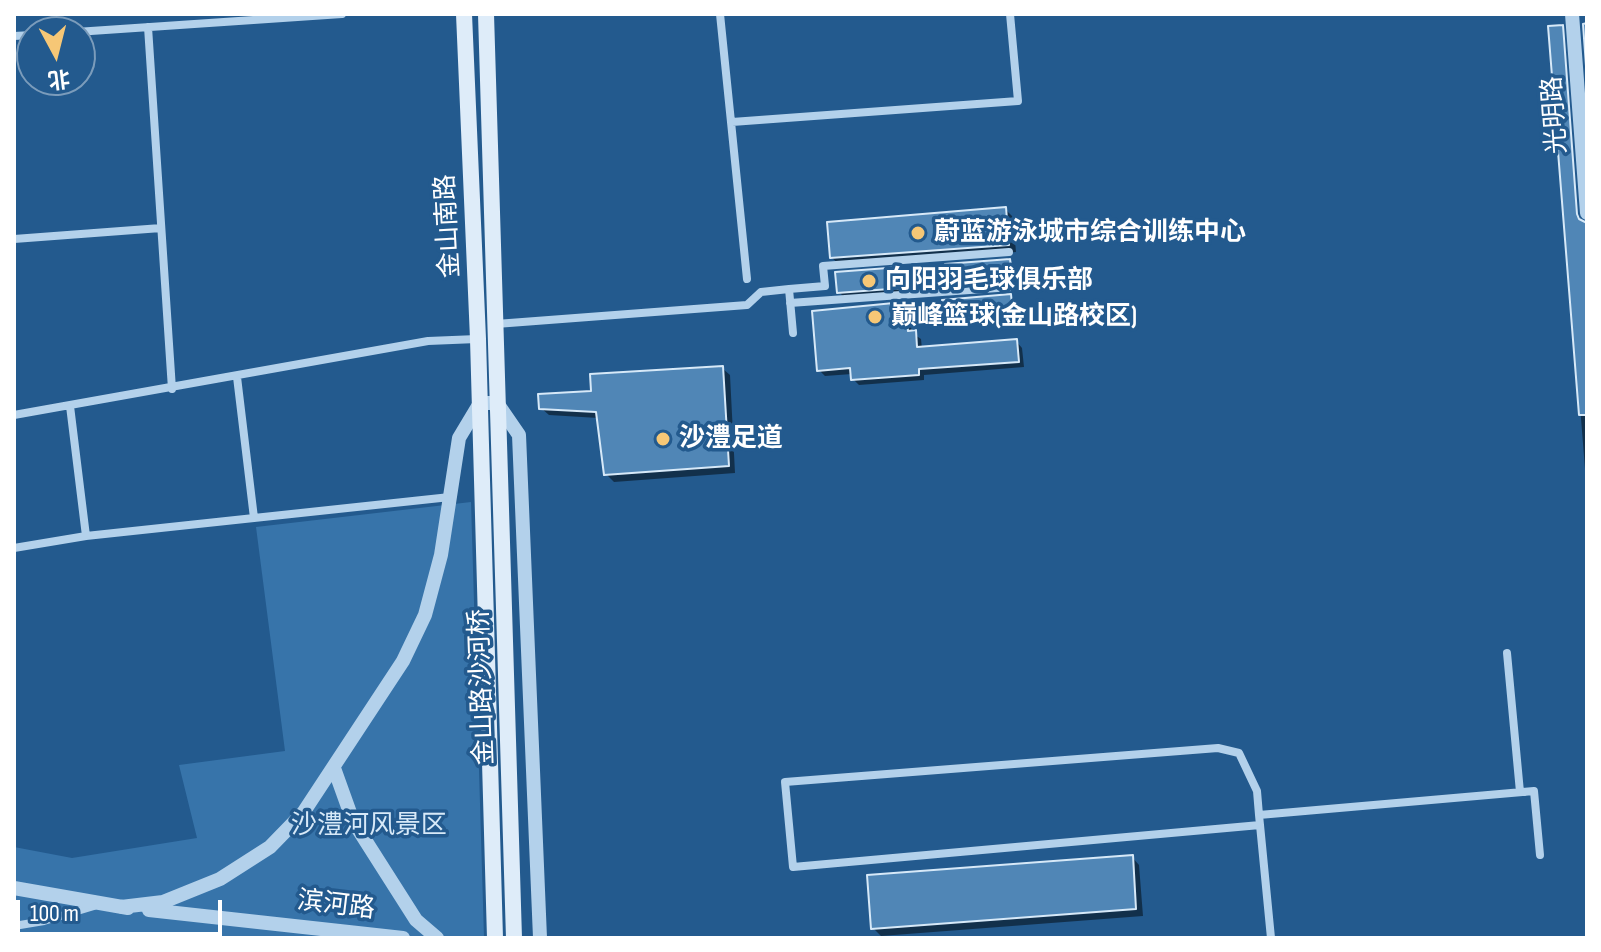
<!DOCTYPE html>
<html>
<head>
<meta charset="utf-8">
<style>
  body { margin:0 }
  #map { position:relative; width:1601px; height:952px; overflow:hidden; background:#235a8e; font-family:"Sofia Sans Condensed","Noto Sans SC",sans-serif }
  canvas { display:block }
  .frame { position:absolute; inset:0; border:16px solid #fff; pointer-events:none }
  .north { position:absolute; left:16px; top:16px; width:80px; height:80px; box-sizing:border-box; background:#235a8e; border:2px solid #7b9cbb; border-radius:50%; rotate:173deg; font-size:22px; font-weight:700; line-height:32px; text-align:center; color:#fff }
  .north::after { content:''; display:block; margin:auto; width:28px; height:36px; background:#f6c776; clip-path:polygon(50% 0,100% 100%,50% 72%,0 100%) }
  .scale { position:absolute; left:16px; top:900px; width:206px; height:36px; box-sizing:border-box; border:4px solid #fff; border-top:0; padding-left:10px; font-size:24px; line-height:28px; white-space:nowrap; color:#fff; -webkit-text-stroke:6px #235a8e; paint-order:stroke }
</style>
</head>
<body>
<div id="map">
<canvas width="1601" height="952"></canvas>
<div class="frame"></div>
<div class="north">北</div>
<div class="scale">100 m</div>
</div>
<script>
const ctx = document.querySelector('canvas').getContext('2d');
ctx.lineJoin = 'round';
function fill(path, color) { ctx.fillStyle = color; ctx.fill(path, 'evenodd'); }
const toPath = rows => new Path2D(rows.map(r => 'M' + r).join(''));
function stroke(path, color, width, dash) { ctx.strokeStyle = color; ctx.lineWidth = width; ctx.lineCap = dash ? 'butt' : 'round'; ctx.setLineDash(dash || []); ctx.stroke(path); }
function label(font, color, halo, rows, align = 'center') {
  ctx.font = font + ' "Sofia Sans Condensed","Noto Sans SC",sans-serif'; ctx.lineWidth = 7; ctx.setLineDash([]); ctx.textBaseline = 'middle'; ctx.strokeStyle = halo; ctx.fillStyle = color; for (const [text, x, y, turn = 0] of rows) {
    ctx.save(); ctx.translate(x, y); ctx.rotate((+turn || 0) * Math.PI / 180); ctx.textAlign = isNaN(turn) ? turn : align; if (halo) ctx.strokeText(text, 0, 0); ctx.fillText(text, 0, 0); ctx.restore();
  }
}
const green = toPath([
  [471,502,484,938,14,938,14,847,72,858,197,838,179,765,285,751,256,527]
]);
const shadow = toPath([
  [1550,28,1563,28,1577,217,1582,224,1587,225,1587,494],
  [1005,209,1013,217,1016,252,840,265,832,258],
  [1010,261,1016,269,1018,285,954,289,949,284],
  [901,269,906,275,908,293,844,297,839,292],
  [1010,296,1016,302,1017,321,951,327,946,321],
  [904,304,910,310,912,333,921,339,922,349,1016,341,1022,348,1024,367,924,375,924,380,859,385,853,379,852,374,825,376,819,370],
  [722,368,730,375,735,473,614,482,606,474,598,418,549,415,541,408,593,393],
  [1132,857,1139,865,1143,916,881,936,873,928]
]);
const building = toPath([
  [1587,23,1587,80,1583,24,1587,23],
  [1563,25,1577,214,1579,219,1587,223,1587,415,1579,415,1548,26,1563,25],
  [1006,207,1009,245,830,258,827,222,1006,207],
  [1010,259,1013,280,947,285,945,264,1010,259],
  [901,267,903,288,837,293,835,272,901,267],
  [1011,294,1013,317,944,322,942,300,1011,294],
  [904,302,908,331,916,330,917,347,1017,339,1019,362,919,369,919,375,851,380,850,368,817,371,812,311,904,302],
  [723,366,729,466,604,475,596,412,539,409,538,394,591,391,590,374,723,366],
  [1133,855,1136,909,871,929,867,875,1133,855]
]);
const minor = toPath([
  [720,14,747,279],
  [148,27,172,389],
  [76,32,342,14],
  [14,36,32,35],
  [732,122,1018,101,1010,14],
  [14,239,161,228],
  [789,289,825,286,823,266,1009,252],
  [790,303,1011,287],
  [496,324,747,305,761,292,789,289,793,333],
  [237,377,254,518],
  [70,406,86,536],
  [14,415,428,341,477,339],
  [14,548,86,536,450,497],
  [1507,653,1520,792,1525,792],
  [1259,815,1534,791,1540,855],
  [1260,825,793,867,785,782,1218,748,1239,753,1257,791,1259,815,1260,825,1271,938],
  [14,926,44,921,94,906]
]);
const tertiary = toPath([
  [1572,14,1587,213],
  [334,768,353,821,416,920,437,938],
  [14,888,128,908],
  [121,907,163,902,220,879,270,847,303,813,403,661,425,615,441,555,459,438,480,403,497,403,519,435,540,938],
  [149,910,403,938]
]);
const secondary = toPath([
  [464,14,478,339,495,938],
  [486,14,514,938]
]);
const markers = [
  [918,233,8,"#f6c776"],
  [869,281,8,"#f6c776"],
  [875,317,8,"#f6c776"],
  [663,439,8,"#f6c776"]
];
const streetNames = [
  ["光明路",1556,115,-94],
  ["金山南路",449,226,-93],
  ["金山路沙河桥",483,687,-92],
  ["滨河路",336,906,7]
];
const poiNames = [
  ["蔚蓝游泳城市综合训练中心",934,233],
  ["向阳羽毛球俱乐部",885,281],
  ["巅峰篮球(金山路校区)",891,317],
  ["沙澧足道",679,439]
];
const parkNames = [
  ["沙澧河风景区",369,826]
];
fill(green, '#3774aa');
fill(shadow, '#0007');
fill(building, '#5086b6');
stroke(building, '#d7e9f8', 2);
stroke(minor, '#b3d1eb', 8);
stroke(tertiary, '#b3d1eb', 14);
stroke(secondary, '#deecf9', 16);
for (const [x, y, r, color] of markers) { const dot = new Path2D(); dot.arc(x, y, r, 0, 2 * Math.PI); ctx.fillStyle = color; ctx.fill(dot); stroke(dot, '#235a8e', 3); }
label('26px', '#fff', '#235a8e', streetNames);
label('bold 26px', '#fff', '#235a8e', poiNames, 'left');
label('26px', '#d7e9f8', '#235a8e', parkNames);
</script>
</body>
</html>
